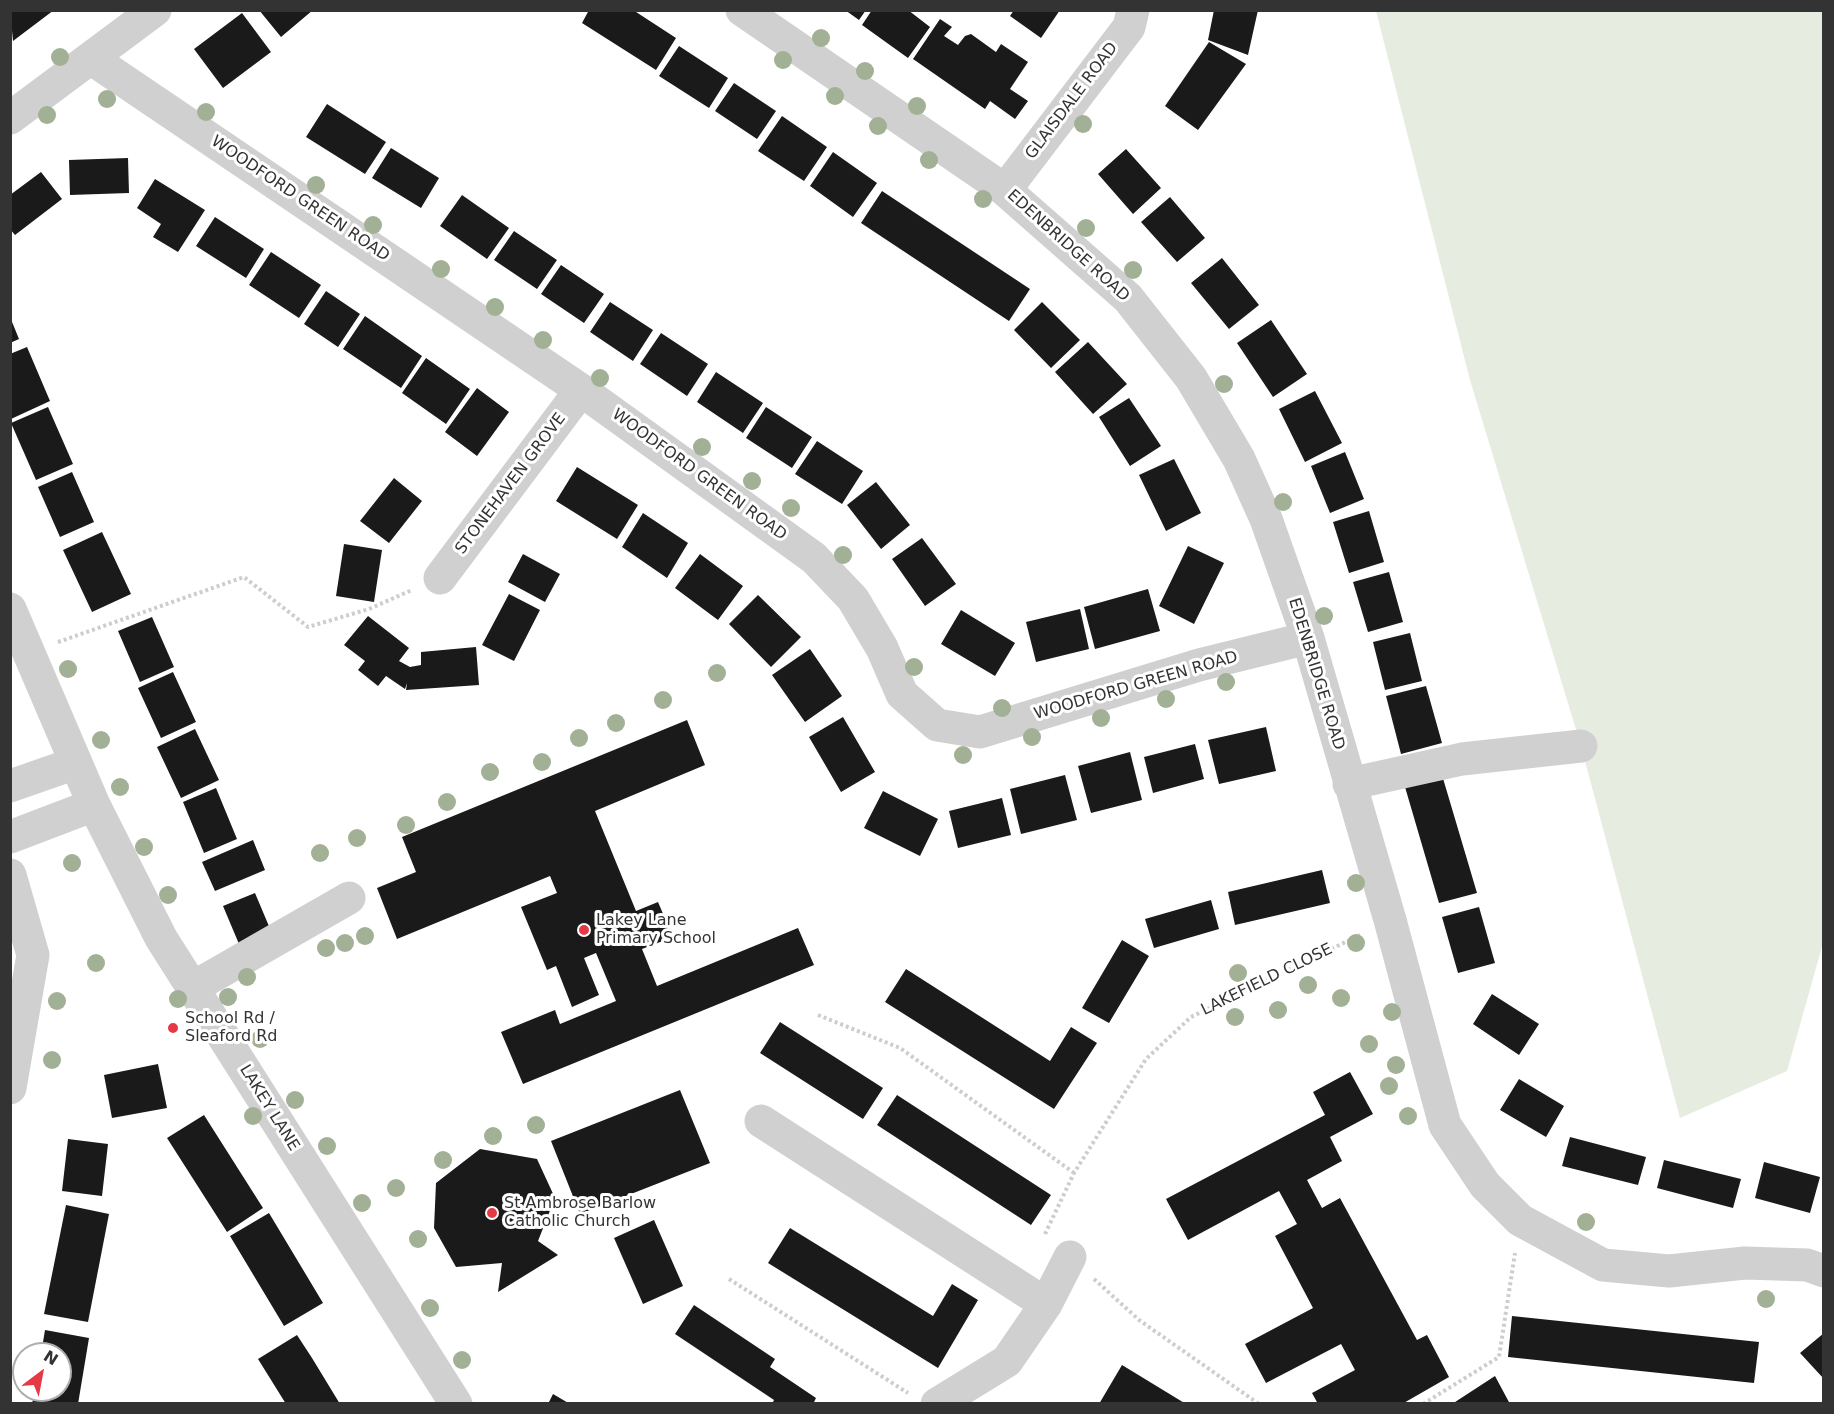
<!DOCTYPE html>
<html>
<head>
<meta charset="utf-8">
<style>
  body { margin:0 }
  #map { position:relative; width:1834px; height:1414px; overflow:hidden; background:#fff; font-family:"DejaVu Sans",sans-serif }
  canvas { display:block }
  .frame { position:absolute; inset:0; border:12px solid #333; pointer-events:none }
  .north { position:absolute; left:12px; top:1342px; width:60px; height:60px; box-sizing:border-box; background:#fff; border:2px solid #adadad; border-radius:50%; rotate:32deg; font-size:16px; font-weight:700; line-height:24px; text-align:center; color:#333 }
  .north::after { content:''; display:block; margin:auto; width:21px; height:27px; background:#e63946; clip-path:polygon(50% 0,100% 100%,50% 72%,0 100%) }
</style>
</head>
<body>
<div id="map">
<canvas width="1834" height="1414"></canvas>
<div class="frame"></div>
<div class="north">N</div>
</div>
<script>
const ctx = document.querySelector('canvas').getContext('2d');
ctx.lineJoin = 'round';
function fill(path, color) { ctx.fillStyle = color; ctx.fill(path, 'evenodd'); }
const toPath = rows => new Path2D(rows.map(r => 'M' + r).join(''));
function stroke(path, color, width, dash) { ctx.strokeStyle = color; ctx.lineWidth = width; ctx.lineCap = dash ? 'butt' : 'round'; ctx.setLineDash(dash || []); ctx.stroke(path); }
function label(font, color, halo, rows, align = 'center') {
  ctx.font = font + ' "DejaVu Sans",sans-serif'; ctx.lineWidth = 6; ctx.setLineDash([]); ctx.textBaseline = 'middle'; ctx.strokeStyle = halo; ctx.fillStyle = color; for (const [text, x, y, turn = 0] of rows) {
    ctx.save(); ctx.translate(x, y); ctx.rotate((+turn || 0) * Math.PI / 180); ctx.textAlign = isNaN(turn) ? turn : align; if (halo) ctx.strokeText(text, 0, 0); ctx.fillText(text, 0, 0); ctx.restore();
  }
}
const green = toPath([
  [1376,11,1823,11,1823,943,1787,1071,1680,1118,1581,746,1470,380]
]);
const building = toPath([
  [10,10,54,10,13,41],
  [259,10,313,10,281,37],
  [589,10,633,10,676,38,656,70,582,23],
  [845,10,866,10,859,20],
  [872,10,908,10,930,27,908,58,862,25],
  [1014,10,1060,10,1041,38,1010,16],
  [1214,10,1258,10,1248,55,1208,40],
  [242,13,271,52,223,88,194,49],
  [940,19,952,27,944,36,958,45,965,36,971,34,996,52,1001,44,1028,62,1010,89,1028,101,1015,119,990,101,985,109,913,59],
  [1209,42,1246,64,1198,130,1165,106],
  [679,46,728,78,709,108,659,76],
  [734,83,776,111,757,139,715,111],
  [327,104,386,142,365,174,306,137],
  [782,116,827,147,804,181,758,151],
  [391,148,439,178,421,208,372,178],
  [1126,149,1161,188,1133,214,1098,174],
  [833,152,877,183,853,217,810,186],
  [128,158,129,193,70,195,69,160],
  [41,172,62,199,15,235,10,229,10,195],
  [155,179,205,210,178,252,153,237,161,224,137,208],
  [882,191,1030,289,1009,321,861,223],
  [462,195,509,228,487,259,440,226],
  [1170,197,1205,238,1177,262,1141,222],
  [215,217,264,249,246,278,196,246],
  [514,231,557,260,537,289,494,260],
  [271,252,321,285,299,318,249,285],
  [1222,258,1259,305,1229,329,1191,283],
  [561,265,604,294,584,323,541,294],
  [326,291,360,314,338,347,304,324],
  [610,302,653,330,633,361,590,332],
  [1042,302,1080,340,1051,368,1014,330],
  [365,316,422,356,401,388,343,349],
  [10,317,19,339,10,343],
  [1271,320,1307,374,1273,397,1237,343],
  [661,333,708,364,687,396,640,364],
  [1088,342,1127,384,1093,414,1055,372],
  [27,347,50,401,11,419,10,354],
  [426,358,470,389,446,424,402,393],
  [716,372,763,403,743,433,697,402],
  [477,388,509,412,477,456,445,432],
  [1315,391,1342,443,1305,462,1279,409],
  [1129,398,1161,446,1130,466,1099,417],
  [48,407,73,464,36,480,11,423],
  [766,407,812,437,792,468,746,438],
  [817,441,863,471,842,504,795,474],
  [1345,452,1364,499,1330,513,1311,466],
  [1174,459,1201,513,1166,531,1139,475],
  [577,467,638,505,617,539,556,501],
  [72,472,94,522,60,537,38,487],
  [394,478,422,501,389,543,360,521],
  [876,482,910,525,881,549,847,505],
  [1369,511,1384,562,1349,573,1333,522],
  [643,513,688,543,667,578,622,547],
  [102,532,131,594,92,612,63,550],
  [922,538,956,584,925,606,892,559],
  [344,544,382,550,374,602,336,596],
  [1188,546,1224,563,1194,624,1159,606],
  [523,554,560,574,545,602,508,582],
  [700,554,743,586,718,620,675,588],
  [1389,572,1403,622,1368,632,1353,582],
  [1148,589,1160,631,1095,649,1084,607],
  [509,594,540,610,514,661,482,645],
  [758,595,801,637,771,667,729,624],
  [1080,609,1089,649,1036,662,1026,622],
  [961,610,1015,643,995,676,941,644],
  [368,616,409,648,399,661,410,667,421,665,421,652,476,647,479,685,406,690,407,683,405,689,386,676,378,686,358,670,365,661,344,645],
  [152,617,174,667,140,682,118,631],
  [1410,633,1422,681,1385,690,1373,642],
  [810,649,842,696,805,722,772,675],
  [173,672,196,722,161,738,138,688],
  [1426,686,1442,743,1401,754,1386,696],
  [843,717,875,772,841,792,809,737],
  [687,720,705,765,595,811,636,911,658,902,673,937,642,949,657,986,798,928,814,965,523,1084,501,1032,555,1010,560,1024,616,1001,596,953,584,958,599,995,572,1007,556,966,547,970,521,907,557,893,550,876,397,939,377,888,416,872,402,837],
  [1266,727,1276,771,1219,784,1208,740],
  [195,729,219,780,181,798,157,747],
  [1195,744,1204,779,1153,793,1144,757],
  [1130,752,1142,800,1091,813,1078,766],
  [1065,775,1077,820,1021,834,1010,789],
  [1442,775,1477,893,1439,903,1405,787],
  [216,788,237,839,204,853,183,802],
  [883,791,938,819,920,856,864,828],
  [1002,798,1011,835,958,848,949,811],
  [253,840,265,870,215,891,202,862],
  [1322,870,1330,903,1235,925,1228,892],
  [255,893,271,931,239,944,223,906],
  [1211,900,1219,929,1154,948,1145,919],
  [1479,907,1495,963,1458,973,1442,917],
  [1122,940,1149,956,1109,1023,1082,1008],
  [906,969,1050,1061,1071,1027,1097,1043,1054,1109,885,1002],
  [1492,994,1539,1024,1519,1055,1473,1024],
  [780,1022,883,1088,863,1119,760,1053],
  [158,1064,167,1108,112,1118,104,1075],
  [1350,1072,1373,1114,1330,1137,1342,1161,1307,1180,1322,1208,1340,1198,1417,1340,1427,1335,1449,1377,1402,1404,1318,1404,1312,1393,1355,1370,1341,1344,1266,1383,1245,1344,1313,1308,1275,1236,1297,1224,1279,1191,1188,1240,1166,1199,1325,1115,1313,1092],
  [1519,1079,1564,1106,1546,1137,1500,1110],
  [680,1090,710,1163,580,1214,551,1141],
  [897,1095,1051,1195,1031,1225,877,1125],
  [204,1115,263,1208,227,1232,167,1138],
  [1570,1137,1646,1157,1638,1185,1562,1166],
  [68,1139,108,1144,102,1196,62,1191],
  [480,1149,537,1159,555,1198,538,1241,558,1255,498,1292,502,1263,456,1267,434,1228,436,1183],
  [1664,1160,1741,1179,1733,1208,1657,1188],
  [1764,1162,1820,1177,1810,1213,1755,1198],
  [66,1205,109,1214,88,1322,44,1314],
  [269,1213,323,1303,284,1326,230,1236],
  [654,1220,683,1286,643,1304,614,1238],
  [790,1228,933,1316,952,1284,978,1300,938,1368,768,1263],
  [694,1305,775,1359,770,1367,816,1398,813,1404,772,1404,774,1400,675,1334],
  [1512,1316,1759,1342,1754,1383,1508,1357],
  [45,1330,89,1338,78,1404,32,1404,35,1390,60,1390,60,1354,41,1354],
  [1824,1333,1824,1379,1800,1353],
  [297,1335,312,1358,340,1404,286,1404,258,1359],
  [1122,1365,1186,1404,1099,1404],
  [1495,1376,1510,1404,1452,1404],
  [553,1394,570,1404,548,1404]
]);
const path = toPath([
  [58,642,244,577,308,627,369,609,412,590],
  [818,1015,900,1048,1074,1173],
  [1045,1234,1074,1173,1146,1059,1191,1017,1360,935],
  [729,1279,908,1393],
  [1094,1279,1139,1320,1259,1404],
  [1423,1404,1499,1357,1515,1253]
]);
const minor = toPath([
  [742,10,1005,190,1128,298,1191,378,1239,459,1266,519,1308,638,1390,920,1445,1125,1485,1185,1520,1220,1603,1265,1669,1271,1745,1263,1807,1265,1824,1271],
  [92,59,581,390,814,558,853,599,882,648,902,694,937,725,980,732,1199,665,1308,638],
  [10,118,155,10],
  [1005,190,1129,27,1133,10],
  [440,578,581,390],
  [10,609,94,805,161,938,456,1404],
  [1349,784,1462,759,1581,746],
  [10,786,76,763],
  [10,837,94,805],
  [10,875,33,955,10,1088],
  [192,988,349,898],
  [761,1121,1046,1304],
  [937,1404,1007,1361,1046,1304,1070,1257]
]);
const trees = [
  [821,38],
  [60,57],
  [783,60],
  [865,71],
  [835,96],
  [107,99],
  [917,106],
  [206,112],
  [47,115],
  [1083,124],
  [878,126],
  [929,160],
  [316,185],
  [983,199],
  [373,225],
  [1086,228],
  [441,269],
  [1133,270],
  [495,307],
  [543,340],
  [600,378],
  [1224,384],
  [702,447],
  [752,481],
  [1283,502],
  [791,508],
  [843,555],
  [1324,616],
  [914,667],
  [68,669],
  [717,673],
  [1226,682],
  [1166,699],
  [663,700],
  [1002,708],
  [1101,718],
  [616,723],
  [1032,737],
  [579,738],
  [101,740],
  [963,755],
  [542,762],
  [490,772],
  [120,787],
  [447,802],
  [406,825],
  [357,838],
  [144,847],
  [320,853],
  [72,863],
  [1356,883],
  [168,895],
  [365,936],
  [345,943],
  [1356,943],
  [326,948],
  [96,963],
  [1238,973],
  [247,977],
  [1308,985],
  [228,997],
  [1341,998],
  [178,999],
  [57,1001],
  [1278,1010],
  [1392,1012],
  [1235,1017],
  [260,1039],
  [1369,1044],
  [52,1060],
  [1396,1065],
  [1389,1086],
  [295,1100],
  [253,1116],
  [1408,1116],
  [536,1125],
  [493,1136],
  [327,1146],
  [443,1160],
  [396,1188],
  [362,1203],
  [1586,1222],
  [418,1239],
  [1766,1299],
  [430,1308],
  [462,1360]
];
const markers = [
  [584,930,6,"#e63946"],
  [173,1028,6,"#e63946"],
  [492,1213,6,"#e63946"]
];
const streetNames = [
  ["GLAISDALE ROAD",1072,101,-53],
  ["WOODFORD GREEN ROAD",300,199,34],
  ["EDENBRIDGE ROAD",1068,246,42],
  ["WOODFORD GREEN ROAD",699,475,36],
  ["STONEHAVEN GROVE",511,484,-53],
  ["EDENBRIDGE ROAD",1316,674,73],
  ["WOODFORD GREEN ROAD",1136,686,-16],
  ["LAKEFIELD CLOSE",1267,980,-26],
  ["LAKEY LANE",269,1108,58]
];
const poiNames = [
  ["Lakey Lane",596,921],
  ["Primary School",596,939],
  ["School Rd /",185,1019],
  ["Sleaford Rd",185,1037],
  ["St Ambrose Barlow",504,1204],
  ["Catholic Church",504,1222]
];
fill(green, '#e6ecdf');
fill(building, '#1a1a1a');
stroke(path, '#cdcdcd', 4, [3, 3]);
stroke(minor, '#d0d0d0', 33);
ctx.fillStyle = '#a2b095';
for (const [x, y] of trees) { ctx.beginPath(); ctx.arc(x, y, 9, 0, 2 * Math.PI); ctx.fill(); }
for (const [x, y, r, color] of markers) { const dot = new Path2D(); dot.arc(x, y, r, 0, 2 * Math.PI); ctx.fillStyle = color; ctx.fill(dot); stroke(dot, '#fff', 2); }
label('16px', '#333', '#fff', streetNames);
label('16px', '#333', '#fff', poiNames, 'left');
</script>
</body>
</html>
